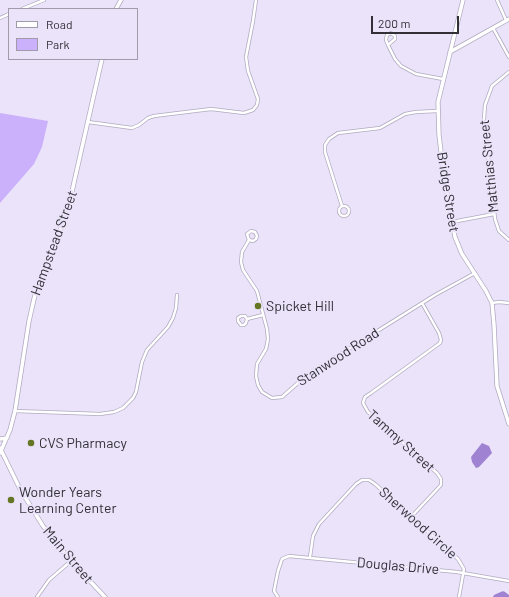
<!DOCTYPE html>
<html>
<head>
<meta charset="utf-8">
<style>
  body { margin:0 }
  #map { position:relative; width:509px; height:597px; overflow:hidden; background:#eae3f9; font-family:Barlow,sans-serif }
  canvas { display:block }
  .legend { position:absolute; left:8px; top:8px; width:130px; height:52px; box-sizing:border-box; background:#eae3f9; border:1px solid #a09bab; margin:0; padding:5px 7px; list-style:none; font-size:12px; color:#322f37 }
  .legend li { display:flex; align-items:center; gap:8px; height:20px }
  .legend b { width:20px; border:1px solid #a09bab }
  .scale { position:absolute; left:371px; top:16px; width:88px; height:18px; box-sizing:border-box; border:2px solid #322f37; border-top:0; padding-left:5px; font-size:12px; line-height:14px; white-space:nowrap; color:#322f37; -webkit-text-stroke:3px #eae3f9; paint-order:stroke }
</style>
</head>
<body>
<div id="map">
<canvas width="509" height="597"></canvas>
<ul class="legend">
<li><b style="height:5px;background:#fff"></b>Road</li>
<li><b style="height:11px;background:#cbb0fc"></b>Park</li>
</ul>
<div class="scale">200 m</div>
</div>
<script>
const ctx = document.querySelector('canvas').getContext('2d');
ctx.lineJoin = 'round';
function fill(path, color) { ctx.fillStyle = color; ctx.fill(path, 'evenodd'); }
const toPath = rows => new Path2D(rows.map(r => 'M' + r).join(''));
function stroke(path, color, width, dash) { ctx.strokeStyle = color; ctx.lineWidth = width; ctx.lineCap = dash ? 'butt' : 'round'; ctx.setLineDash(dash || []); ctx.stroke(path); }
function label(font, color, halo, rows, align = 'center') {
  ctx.font = font + ' Barlow,sans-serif'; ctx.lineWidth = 4; ctx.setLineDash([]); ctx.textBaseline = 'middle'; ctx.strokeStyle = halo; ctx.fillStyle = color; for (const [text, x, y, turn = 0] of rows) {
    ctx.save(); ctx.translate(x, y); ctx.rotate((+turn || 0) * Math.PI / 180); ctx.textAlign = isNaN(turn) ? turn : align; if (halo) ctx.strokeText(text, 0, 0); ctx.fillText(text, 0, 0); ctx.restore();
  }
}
const green = toPath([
  [0,113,48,121,42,147,34,164,0,203]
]);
const water = toPath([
  [482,443,489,446,492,453,479,467,476,468,472,462,471,457]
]);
const river = toPath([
  [496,597,503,594,507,597]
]);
const street = toPath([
  [497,0,506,20],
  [22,9,44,0],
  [0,18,9,14],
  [493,28,509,57],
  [388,45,395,39,395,36,391,33,387,35,386,39,386,40,388,45,395,59,401,66,416,74,443,79],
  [509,72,492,86,485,105,484,119,495,219,499,231,509,240],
  [88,122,132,128,139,125,148,118,154,116,211,109,244,113,253,110,257,105,258,99,248,71,246,57,253,21,256,0],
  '339 211a5 5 0 1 1 10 0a5 5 0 1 1-10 0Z',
  [342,206,325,152,325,145,329,139,338,133,380,128,405,114,416,112,437,111],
  [452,222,494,214],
  [249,240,253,241,256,239,257,236,255,232,251,231,247,234,249,240,242,252,241,262,243,270,257,291,267,329,268,339,266,349,257,364,256,376,258,385,262,392,272,398,282,397,307,375,435,295,475,273],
  [492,303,499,302,509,303],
  [247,319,245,316,241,316,238,318,238,321,241,325,244,325,246,323,247,319,263,315],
  [15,411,100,414,114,412,123,408,133,398,136,392,142,362,147,350,168,327,173,318,176,308,177,295],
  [412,516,441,485,441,479,437,473,368,412,363,403,365,397,371,393,440,343,441,340,439,333,422,303],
  [310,557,313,536,319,524,356,484,362,480,369,480,375,484,458,559,464,569,459,597],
  [37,597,49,580,71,561],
  [278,597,274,591,278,571,282,559,289,556,457,572,509,581]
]);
const secondary = toPath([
  [463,0,438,102,439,135,444,177,455,237,462,254,486,291,492,303,494,325,497,386,509,424],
  [116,9,121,0],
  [450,52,509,19],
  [0,439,7,438],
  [0,448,20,489,43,526,71,561,105,597],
  [0,453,10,430,15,411,29,321,34,299,38,284,53,250,68,209,102,59]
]);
const markers = [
  [258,306,4,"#647523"],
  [31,443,4,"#647523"],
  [11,500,4,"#647523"]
];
const streetNames = [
  ["Matthias Street",489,166,-96],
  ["Bridge Street",448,192,81],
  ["Hampstead Street",54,243,-70],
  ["Stanwood Road",338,357,-33],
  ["Tammy Street",401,441,42],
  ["Sherwood Circle",418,523,42],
  ["Main Street",68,555,50],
  ["Douglas Drive",398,566,5]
];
const poiNames = [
  ["Spicket Hill",266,306],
  ["CVS Pharmacy",39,443],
  ["Wonder Years",19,492],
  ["Learning Center",19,508]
];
fill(green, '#cbb0fc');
fill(water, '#a082d2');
stroke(river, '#a082d2', 5.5);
stroke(street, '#b1aabf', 4);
stroke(secondary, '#b1aabf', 5);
stroke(street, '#fff', 2.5);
stroke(secondary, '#fff', 3.5);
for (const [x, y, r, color] of markers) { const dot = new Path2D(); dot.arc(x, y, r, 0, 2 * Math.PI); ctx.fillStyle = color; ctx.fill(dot); stroke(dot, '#eae3f9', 1.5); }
label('14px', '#322f37', '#eae3f9', streetNames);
label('14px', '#322f37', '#eae3f9', poiNames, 'left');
</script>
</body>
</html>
